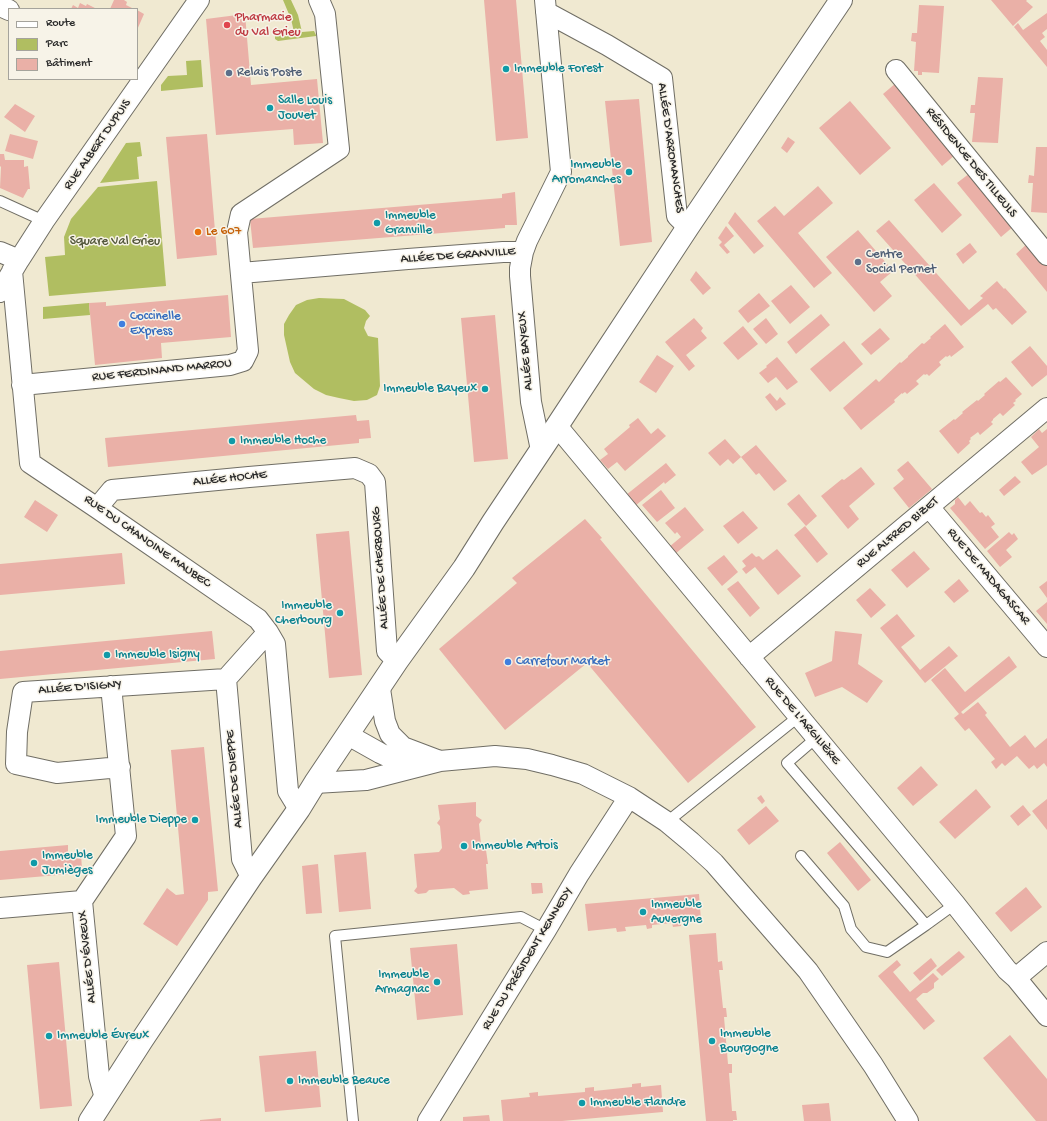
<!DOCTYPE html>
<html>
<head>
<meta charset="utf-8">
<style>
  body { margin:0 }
  #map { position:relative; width:1047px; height:1121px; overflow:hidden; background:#f0e9d1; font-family:"Gochi Hand",sans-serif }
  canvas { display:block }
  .legend { position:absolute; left:8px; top:8px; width:130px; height:72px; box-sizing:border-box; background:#f7f3e8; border:1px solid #a5a39c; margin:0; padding:5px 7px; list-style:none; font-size:12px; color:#2b2b2b }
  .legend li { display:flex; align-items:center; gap:8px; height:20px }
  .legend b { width:20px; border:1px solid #a5a39c }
</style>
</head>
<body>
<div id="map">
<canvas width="1047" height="1121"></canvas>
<ul class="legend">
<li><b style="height:5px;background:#fff"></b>Route</li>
<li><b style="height:11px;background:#b0be61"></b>Parc</li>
<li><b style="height:11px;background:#eab0a7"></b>Bâtiment</li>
</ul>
</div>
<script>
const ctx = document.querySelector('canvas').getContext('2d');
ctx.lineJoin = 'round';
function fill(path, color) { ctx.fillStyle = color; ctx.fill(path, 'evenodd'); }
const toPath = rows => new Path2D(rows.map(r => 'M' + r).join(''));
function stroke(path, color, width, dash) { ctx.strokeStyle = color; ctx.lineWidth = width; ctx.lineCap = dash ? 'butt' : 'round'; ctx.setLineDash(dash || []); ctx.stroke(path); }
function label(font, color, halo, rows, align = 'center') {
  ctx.font = font + ' "Gochi Hand",sans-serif'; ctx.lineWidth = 3; ctx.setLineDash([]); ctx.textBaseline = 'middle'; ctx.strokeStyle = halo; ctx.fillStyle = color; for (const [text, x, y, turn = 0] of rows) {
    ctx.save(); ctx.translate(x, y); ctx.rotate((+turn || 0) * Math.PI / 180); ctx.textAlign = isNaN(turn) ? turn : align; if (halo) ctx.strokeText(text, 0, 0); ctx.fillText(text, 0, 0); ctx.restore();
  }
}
const green = toPath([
  [283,0,291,0,298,15,302,32,314,31,316,35,316,36,278,41,275,39,275,35,277,34,294,32,291,19],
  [201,60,203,87,161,91,161,85,168,76,187,75,186,61],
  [140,142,142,156,137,157,139,179,100,183,126,143],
  [157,181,166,286,49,296,45,257,65,255,64,237,71,219,98,187],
  [319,298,344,299,365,310,370,316,366,321,364,328,368,336,378,338,380,386,377,395,367,400,354,401,339,398,326,395,314,389,295,373,290,362,284,335,284,324,289,315,296,305,307,300],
  [89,303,90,315,43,319,43,307]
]);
const building = toPath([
  [114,0,124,0,127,2,126,5,134,9,110,9],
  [484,0,516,0,528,138,496,141],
  [991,0,1027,0,1026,1,1033,7,1013,26],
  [80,3,86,6,87,4,97,9,71,9,73,5,78,8],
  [919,5,944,6,939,73,922,72,922,75,918,75,918,71,914,71,916,42,911,41,912,33,917,33],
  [137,10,144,14,137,30],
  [1047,13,1047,29,1042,33,1045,37,1040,41,1047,50,1047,67,1014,27,1018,23,1023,30],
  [245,14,251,85,317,79,323,143,294,145,293,129,216,135,206,19],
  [978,77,1003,78,998,143,972,142,975,113,970,113,971,105,975,105],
  [896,83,955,155,942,166,883,94],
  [639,99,652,242,620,246,605,101],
  [850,101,891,148,860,175,819,128],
  [15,104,35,116,25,132,4,117],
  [10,134,38,141,33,159,5,151],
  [207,134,217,255,177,259,166,137],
  [788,137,795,142,787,153,781,148],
  [1036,147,1047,147,1047,213,1031,212,1033,183,1028,183,1029,175,1034,176],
  [0,154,4,154,5,160,24,160,24,167,28,166,30,189,28,189,23,198,0,188,1,167,0,166],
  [970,173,1014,226,1001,237,957,183],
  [934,183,962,215,942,233,914,200],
  [818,186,833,203,798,233,832,273,814,288,757,221,775,206,784,216],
  [515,192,517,225,505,225,505,228,253,248,250,219,502,198,502,194],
  [735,212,764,246,754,254,728,223],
  [889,220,969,310,983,298,980,296,997,281,1004,289,1005,288,1027,312,1012,325,996,308,993,310,988,304,961,326,876,231],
  [726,226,734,236,724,245,730,252,727,254,719,245,722,242,718,238],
  [858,230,893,271,880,282,892,296,874,312,826,257],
  [970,243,977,252,963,264,956,254],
  [1028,243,1047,266,1047,292,1016,254],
  [696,271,711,288,703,295,690,280],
  [791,285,810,307,790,324,771,301],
  [759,293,770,306,748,323,738,311],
  [228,295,231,337,161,343,162,358,95,365,89,303,106,302,106,306],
  [821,314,830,325,796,354,787,342],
  [495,315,508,459,474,462,461,318],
  [694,318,703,328,701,331,707,338,686,355,695,366,689,371,665,342],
  [766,318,778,334,766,344,753,329],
  [945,324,964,347,951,357,950,355,947,357,946,356,939,362,941,365,929,376,927,374,925,375,924,374,916,381,919,384,907,394,905,392,902,394,902,393,894,400,895,402,861,430,843,408,876,379,879,382,900,362,901,363,908,357,908,356,922,343,924,344,931,338,930,337],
  [743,326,758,344,738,360,723,343],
  [880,328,890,339,871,355,861,344],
  [844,341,863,364,830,392,810,369],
  [1030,346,1047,366,1047,375,1032,387,1011,362],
  [657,355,674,366,656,393,639,382],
  [777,357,798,382,787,390,776,377,768,383,759,373,767,367,766,366],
  [1006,377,1022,394,1015,400,1016,401,1013,403,1015,405,1003,416,1000,413,993,419,993,420,991,422,993,424,980,435,978,432,970,438,971,439,969,441,970,443,958,454,939,431,954,419,955,420,963,413,962,412,977,400,978,401,985,395,984,394,999,381,1000,382],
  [770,393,777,401,780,397,786,404,776,411,765,397],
  [356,415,357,421,369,420,371,438,359,439,359,443,108,467,105,438],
  [638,418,651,434,658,428,666,436,625,471,617,462,608,469,600,460,608,454,604,449,630,427,629,425],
  [1039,429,1042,433,1047,429,1047,465,1032,475,1021,462,1039,447,1031,437],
  [725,439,741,457,733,464,728,459,720,466,708,453],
  [756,445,787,481,774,491,759,473,756,475,741,457],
  [908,461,932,489,909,508,893,488,904,479,897,470],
  [666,463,676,475,665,484,664,482,635,506,626,495],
  [861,467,875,484,849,506,859,519,848,529,821,496,842,479,844,480],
  [1015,476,1021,482,1004,496,999,490],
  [661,490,675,508,657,522,642,505],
  [799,494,817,516,806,526,787,504],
  [958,497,965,506,970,501,980,513,982,512,986,517,988,515,995,524,991,527,999,537,985,549,950,508,955,504,955,500],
  [35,500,58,515,47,532,24,517],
  [685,507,704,530,675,554,669,547,681,537,677,532,675,534,665,523],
  [743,511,758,528,738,544,723,526],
  [585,519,602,538,600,539,756,727,688,783,587,663,505,730,439,649,517,583,512,578],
  [805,526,828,554,817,563,794,535],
  [349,531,362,675,329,678,316,534],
  [1009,532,1012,535,1014,533,1018,539,1006,550,1012,557,1000,567,987,551],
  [777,549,801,576,778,595,755,567,746,574,742,569,746,566,742,561,752,553,756,557,759,556,763,560],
  [914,551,930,569,907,588,891,570],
  [122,553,125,584,0,595,0,564],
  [724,555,738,572,722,586,707,568],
  [959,579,969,591,954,603,944,592],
  [738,581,760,608,750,617,727,589],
  [1047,581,1047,598,1039,587],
  [870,588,886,605,871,618,856,600],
  [1047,602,1047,624,1036,611],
  [897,614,915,636,901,647,920,670,949,646,958,656,925,683,880,628],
  [212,631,215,659,0,679,0,651],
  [835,631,862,634,858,664,883,681,867,703,842,687,815,697,805,673,832,661],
  [1009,656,1017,667,961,712,963,714,978,702,987,713,985,715,1010,747,1025,735,1035,748,1047,738,1047,767,1044,763,1037,769,1034,765,1029,769,1017,756,1005,766,1002,763,996,769,991,762,995,759,969,728,965,731,954,718,959,714,931,680,945,668,965,692],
  [204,747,218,891,208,892,208,900,177,946,143,924,167,888,176,895,184,894,171,750],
  [921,766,938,785,913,806,897,788],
  [976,789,991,807,955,839,939,822],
  [761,795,765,801,762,804,757,798],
  [1047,799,1047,830,1032,811],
  [476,802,476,816,482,820,479,824,481,844,485,843,488,864,486,864,488,889,469,891,470,894,463,895,454,888,429,890,426,893,418,894,414,891,417,887,414,854,439,852,442,848,440,826,437,823,440,819,438,805],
  [1023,805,1031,815,1018,826,1010,816],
  [766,806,779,821,749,845,737,830],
  [840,842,871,880,858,891,827,853],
  [68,845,68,854,81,853,82,870,70,871,70,874,0,880,0,851],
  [366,852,371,909,339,912,334,855],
  [318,864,322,913,306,914,302,866],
  [531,883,542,883,543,893,532,894],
  [1026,887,1042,907,1011,932,995,913],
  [699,894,701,920,681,922,681,926,673,927,672,923,652,925,652,928,647,929,646,925,625,927,626,931,617,932,616,928,588,931,585,904],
  [716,933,718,962,722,961,723,970,719,970,723,1008,726,1008,727,1017,724,1017,728,1064,732,1064,732,1073,729,1073,732,1111,736,1111,737,1120,733,1120,733,1121,706,1121,689,935],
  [457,944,463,1015,417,1020,410,948],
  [959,951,965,957,942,976,936,970],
  [931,958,937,966,920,981,913,973],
  [897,960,901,965,893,972,910,992,933,973,939,979,934,983,934,988,927,993,923,993,916,999,935,1021,924,1030,878,976],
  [59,962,72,1106,40,1109,27,965],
  [1010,1035,1047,1079,1047,1121,1036,1121,983,1058],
  [316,1051,321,1107,265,1112,259,1056],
  [641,1083,641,1087,661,1085,663,1112,562,1121,503,1121,501,1100,530,1097,529,1093,538,1092,538,1096,585,1092,585,1088,594,1087,594,1091,632,1087,632,1084],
  [829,1103,831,1121,804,1121,802,1105],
  [489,1115,490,1121,463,1121,463,1117],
  [221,1118,221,1121,200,1121,200,1120]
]);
const service = toPath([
  [0,201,44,221],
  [816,738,787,763,926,925,955,904],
  [667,822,798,717],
  [801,856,844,906,851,929,866,947,887,952,926,925],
  [353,1121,335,936,521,917,546,930]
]);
const minor = toPath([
  [0,6,9,10],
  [546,12,607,45,662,78,677,216,688,227],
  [896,70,1047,255],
  [0,252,19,260],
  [523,252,520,268,520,276,531,402,541,450],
  [12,271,30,463,97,508,258,619,268,632,275,644,288,791,299,809],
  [241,273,408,259,503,252,523,252,527,241,561,172,545,0],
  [0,292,19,260,44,221,199,0],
  [22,385,230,365,243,361,248,351,237,232,241,214,339,149,325,14,319,0],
  [557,426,955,904,1007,970,1016,978,1047,1016],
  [929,507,1047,647],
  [97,508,112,490,249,477,355,468,369,474,375,482,387,651,397,661],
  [749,657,1047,408],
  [226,679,242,859,251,877],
  [380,689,385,721,390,734,403,747,440,761],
  [348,735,380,753,395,760,420,761],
  [120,767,57,773,16,764,17,732,23,692,226,679,268,632],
  [315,783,366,780,440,761,495,756,527,759,552,765,583,774,629,797,667,822,691,842,714,863,808,971,873,1065,908,1121],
  [0,908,82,901],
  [1016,978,1047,952],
  [105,1098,99,1076,82,901,126,836,111,686],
  [428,1121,546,930,579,874,629,797]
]);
const tertiary = toPath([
  [90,1121,142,1040,251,877,299,809,315,783,397,661,464,568,493,522,557,426,688,227,841,0]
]);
const markers = [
  [227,25,4,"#e0444e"],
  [506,69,4,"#0f9aa8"],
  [229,73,4,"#5c6f8a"],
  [270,108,4,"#0f9aa8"],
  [629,172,4,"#0f9aa8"],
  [377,223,4,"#0f9aa8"],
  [198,232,4,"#e8710a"],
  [858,262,4,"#5c6f8a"],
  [122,324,4,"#3f7fe0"],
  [485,389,4,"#0f9aa8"],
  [232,441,4,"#0f9aa8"],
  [340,613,4,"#0f9aa8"],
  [107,655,4,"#0f9aa8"],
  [508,662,4,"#3f7fe0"],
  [195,820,4,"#0f9aa8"],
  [464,846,4,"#0f9aa8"],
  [34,863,4,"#0f9aa8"],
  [643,912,4,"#0f9aa8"],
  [437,982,4,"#0f9aa8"],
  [49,1036,4,"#0f9aa8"],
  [712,1041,4,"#0f9aa8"],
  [290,1081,4,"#0f9aa8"],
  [582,1103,4,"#0f9aa8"]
];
const healthNames = [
  ["Pharmacie",235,18],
  ["du Val Grieu",235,33]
];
const cultureNames = [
  ["Immeuble Forest",514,69],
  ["Salle Louis",278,101],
  ["Jouvet",278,116],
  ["Immeuble",621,165,"right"],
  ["Arromanches",621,180,"right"],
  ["Immeuble",385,216],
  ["Granville",385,231],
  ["Immeuble Bayeux",477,389,"right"],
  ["Immeuble Hoche",240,441],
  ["Immeuble",332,606,"right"],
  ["Cherbourg",332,621,"right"],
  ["Immeuble Isigny",115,655],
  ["Immeuble Dieppe",187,820,"right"],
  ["Immeuble Artois",472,846],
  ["Immeuble",42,856],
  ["Jumièges",42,871],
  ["Immeuble",651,905],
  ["Auvergne",651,920],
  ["Immeuble",429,975,"right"],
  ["Armagnac",429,990,"right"],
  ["Immeuble",720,1034],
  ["Bourgogne",720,1049],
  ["Immeuble Évreux",57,1036],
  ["Immeuble Beauce",298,1081],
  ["Immeuble Flandre",590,1103]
];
const serviceNames = [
  ["Relais Poste",237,73],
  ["Centre",866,255],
  ["Social Pernet",866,270]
];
const streetNames = [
  ["RUE ALBERT DUPUIS",98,145,-55],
  ["ALLÉE D'ARROMANCHES",670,148,82],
  ["RÉSIDENCE DES TILLEULS",971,163,51],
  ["ALLÉE DE GRANVILLE",458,256,-4],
  ["ALLÉE BAYEUX",526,351,-95],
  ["RUE FERDINAND MARROU",162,371,-6],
  ["ALLÉE HOCHE",230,479,-6],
  ["RUE ALFRED BIZET",898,533,-40],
  ["RUE DU CHANOINE MAUBEC",147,542,35],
  ["ALLÉE DE CHERBOURG",381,568,-94],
  ["RUE DE MADAGASCAR",988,577,50],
  ["ALLÉE D'ISIGNY",80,688,-4],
  ["RUE DE L'ARGILIÈRE",802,721,50],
  ["ALLÉE DE DIEPPE",235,779,-95],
  ["ALLÉE D'ÉVREUX",88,957,-96],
  ["RUE DU PRÉSIDENT KENNEDY",528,959,-59]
];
const foodNames = [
  ["Le 607",206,232]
];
const parkNames = [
  ["Square Val Grieu",115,242]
];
const shopNames = [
  ["Coccinelle",130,317],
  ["Express",130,332],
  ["Carrefour Market",516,662]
];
fill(green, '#b0be61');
fill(building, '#eab0a7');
stroke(service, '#706e65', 12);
stroke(minor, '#706e65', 22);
stroke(tertiary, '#706e65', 24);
stroke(service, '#fff', 10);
stroke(minor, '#fff', 20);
stroke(tertiary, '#fff', 22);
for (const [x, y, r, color] of markers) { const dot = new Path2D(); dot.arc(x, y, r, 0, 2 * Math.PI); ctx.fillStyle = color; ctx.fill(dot); stroke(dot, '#f7f3e8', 1.5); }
label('13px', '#be3a42', '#f7f3e8', healthNames, 'left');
label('13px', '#0d838f', '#f7f3e8', cultureNames, 'left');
label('13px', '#4e5e75', '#f7f3e8', serviceNames, 'left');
label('13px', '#2b2b2b', '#f7f3e8', streetNames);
label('13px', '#c56008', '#f7f3e8', foodNames, 'left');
label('13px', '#53573b', '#f7f3e8', parkNames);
label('13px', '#366cbe', '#f7f3e8', shopNames, 'left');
</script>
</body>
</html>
